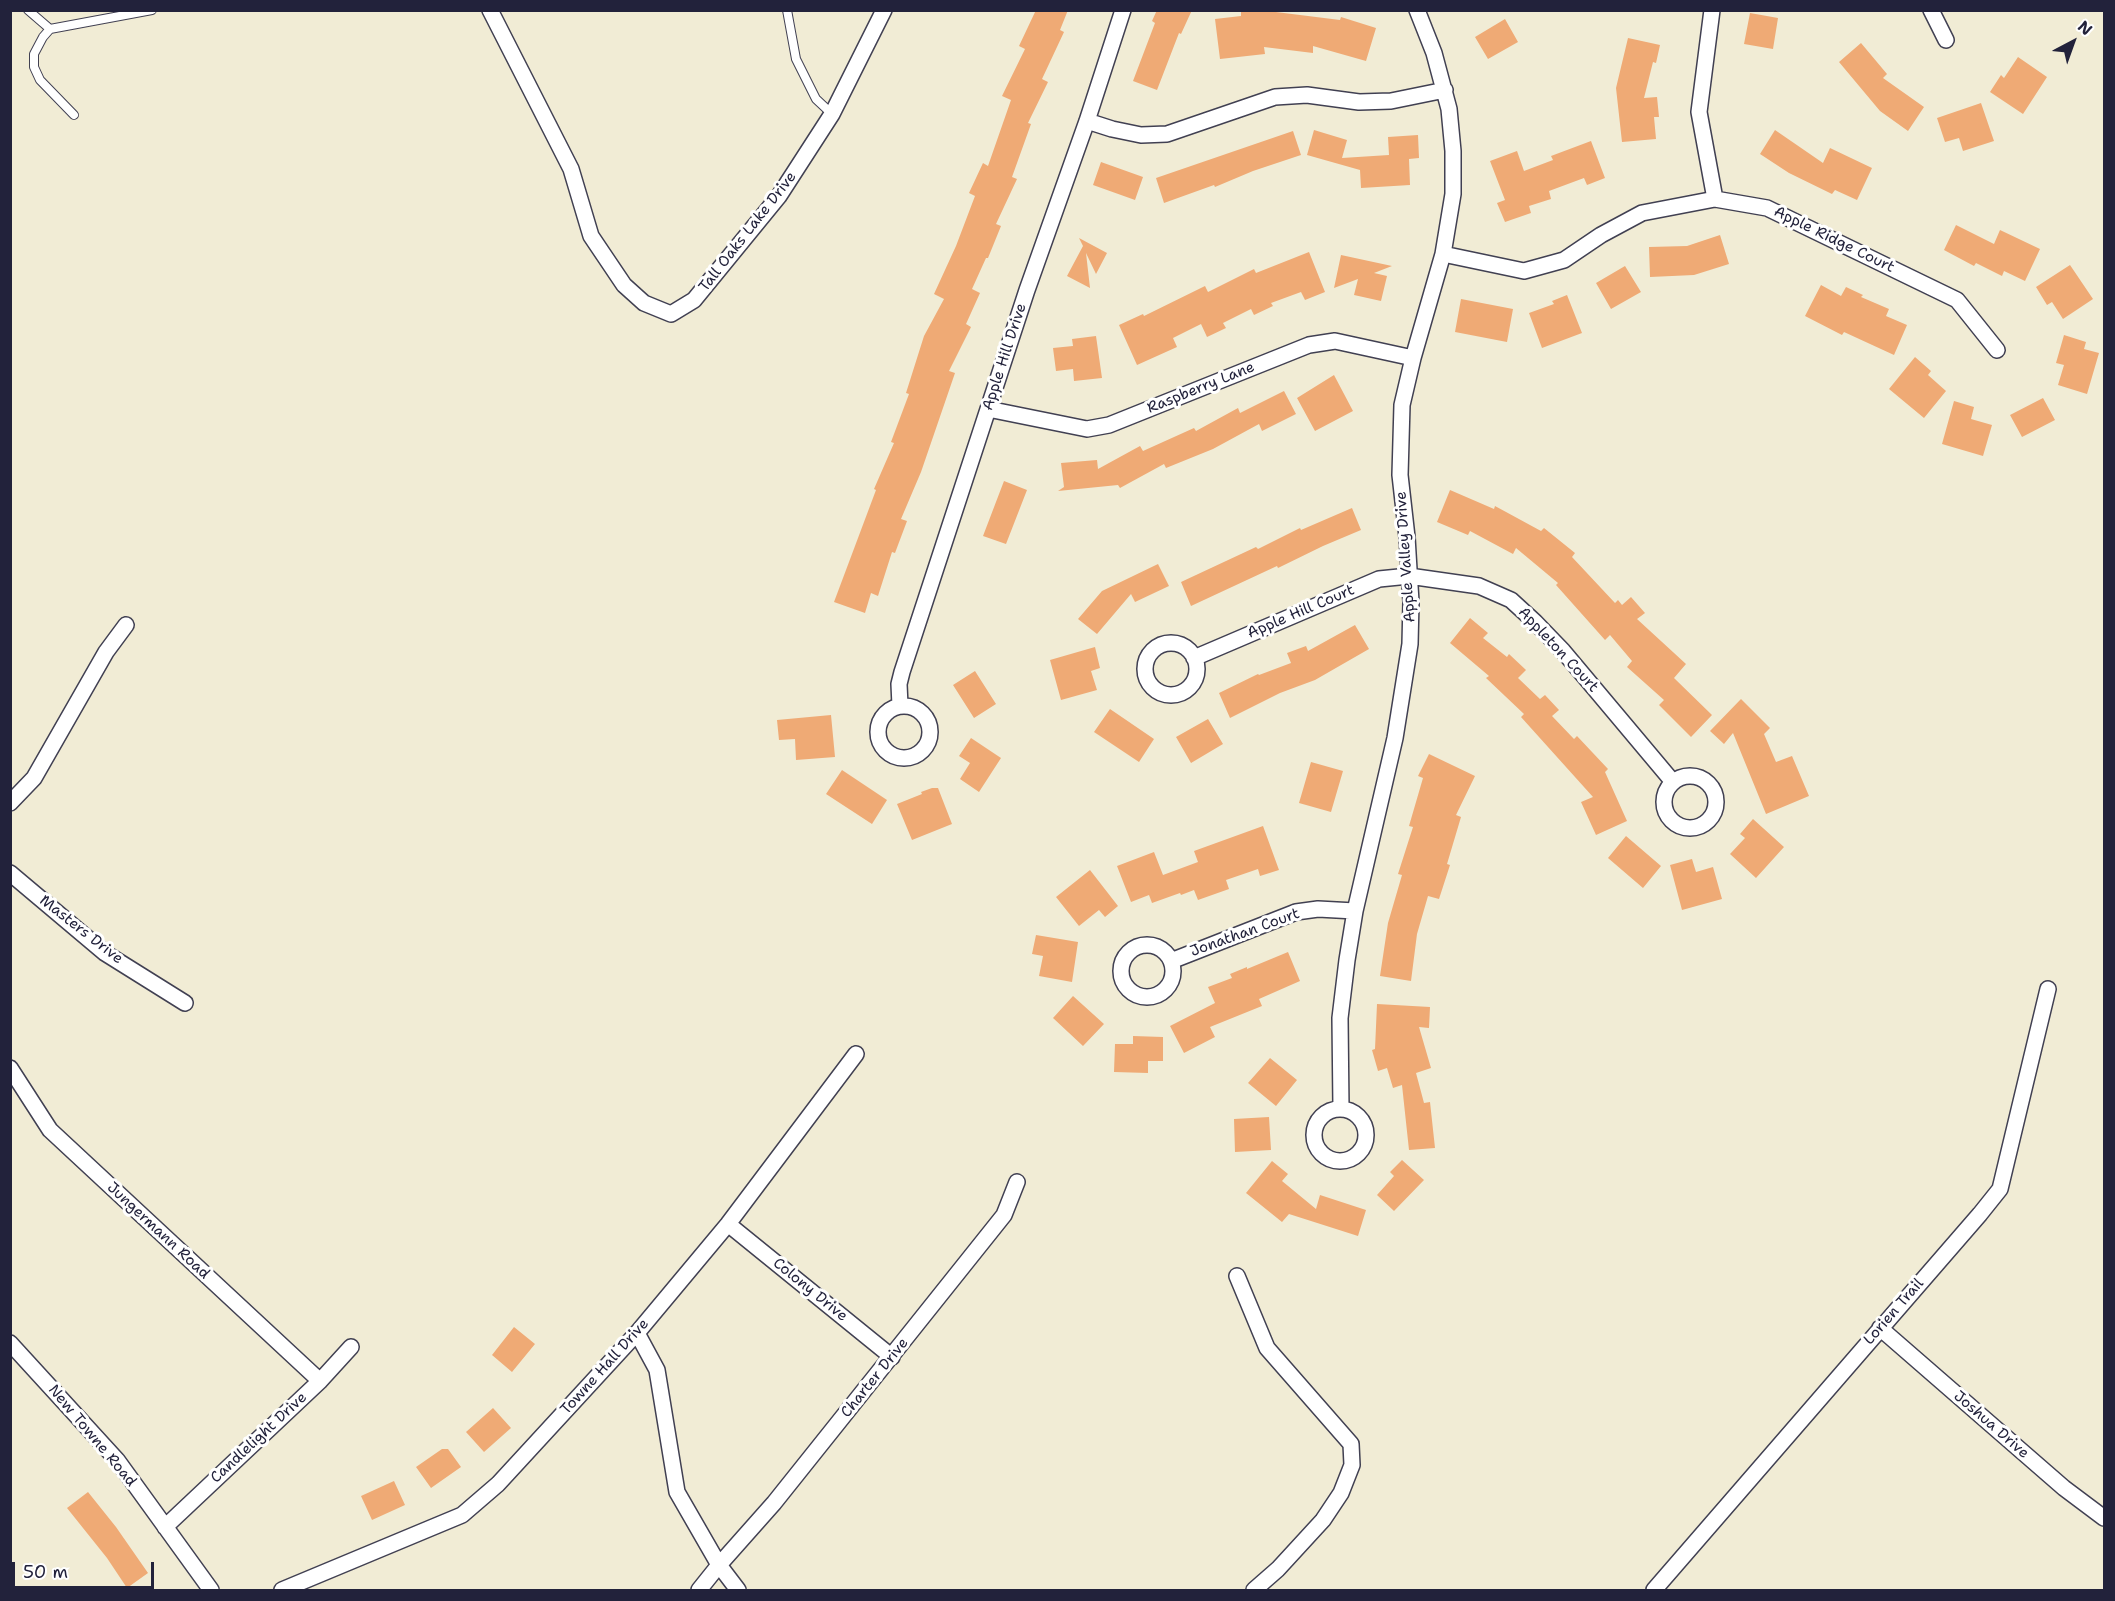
<!DOCTYPE html>
<html>
<head>
<meta charset="utf-8">
<style>
  body { margin:0 }
  #map { position:relative; width:2115px; height:1601px; overflow:hidden; background:#f1ecd5; font-family:"Shantell Sans",sans-serif }
  canvas { display:block }
  .frame { position:absolute; inset:0; border:12px solid #22223b; pointer-events:none }
  .north { position:absolute; left:2043px; top:12px; width:60px; height:60px; -webkit-text-stroke:4px #fff; paint-order:stroke; rotate:41deg; font-size:16px; font-weight:700; line-height:24px; text-align:center; color:#22223b }
  .north::after { content:''; display:block; margin:auto; width:21px; height:27px; background:#22223b; clip-path:polygon(50% 0,100% 100%,50% 72%,0 100%) }
  .scale { position:absolute; left:12px; top:1562px; width:142px; height:27px; box-sizing:border-box; border:3px solid #22223b; border-top:0; padding-left:8px; font-size:18px; line-height:21px; white-space:nowrap; color:#22223b; -webkit-text-stroke:4px #fff; paint-order:stroke }
</style>
</head>
<body>
<div id="map">
<canvas width="2115" height="1601"></canvas>
<div class="frame"></div>
<div class="north">N</div>
<div class="scale">50 m</div>
</div>
<script>
const ctx = document.querySelector('canvas').getContext('2d');
ctx.lineJoin = 'round';
function fill(path, color) { ctx.fillStyle = color; ctx.fill(path, 'evenodd'); }
const toPath = rows => new Path2D(rows.map(r => 'M' + r).join(''));
function stroke(path, color, width, dash) { ctx.strokeStyle = color; ctx.lineWidth = width; ctx.lineCap = dash ? 'butt' : 'round'; ctx.setLineDash(dash || []); ctx.stroke(path); }
function label(font, color, halo, rows, align = 'center') {
  ctx.font = font + ' "Shantell Sans",sans-serif'; ctx.lineWidth = 6; ctx.setLineDash([]); ctx.textBaseline = 'middle'; ctx.strokeStyle = halo; ctx.fillStyle = color; for (const [text, x, y, turn = 0] of rows) {
    ctx.save(); ctx.translate(x, y); ctx.rotate((+turn || 0) * Math.PI / 180); ctx.textAlign = isNaN(turn) ? turn : align; if (halo) ctx.strokeText(text, 0, 0); ctx.fillText(text, 0, 0); ctx.restore();
  }
}
const building = toPath([
  [1036,10,1068,10,1060,30,1064,32,1042,79,1048,82,1028,123,1031,124,1012,177,1017,179,996,224,1001,226,988,258,986,258,972,289,980,293,966,324,971,327,949,371,955,373,921,472,901,519,907,521,895,553,892,552,878,596,871,593,865,613,834,602,876,490,874,489,894,443,891,442,909,394,906,393,924,336,944,299,934,294,956,246,975,196,969,193,983,163,988,166,1011,100,1002,96,1025,49,1019,46],
  [1157,10,1192,10,1181,34,1179,33,1157,90,1133,81,1155,23,1152,21],
  [1241,10,1260,10,1340,20,1341,17,1376,28,1366,61,1313,46,1313,53,1264,47,1265,54,1220,59,1215,19,1241,16],
  [1750,13,1778,18,1773,49,1744,44],
  [1505,19,1518,42,1488,59,1475,37],
  [1628,38,1660,45,1656,63,1653,62,1644,98,1657,97,1659,117,1654,117,1656,139,1622,142,1616,88],
  [1861,43,1887,74,1883,78,1924,107,1908,131,1880,111,1839,62],
  [2018,57,2047,77,2023,114,1990,92,2001,75,2004,78],
  [1981,103,1994,141,1963,151,1959,138,1945,142,1937,118],
  [1314,130,1347,140,1342,158,1389,155,1388,137,1418,135,1419,158,1409,159,1410,185,1361,188,1360,170,1307,155],
  [1775,130,1823,163,1830,148,1872,168,1857,200,1835,190,1832,194,1789,173,1760,154],
  [1293,131,1301,155,1253,171,1215,187,1214,185,1164,203,1156,178],
  [1591,141,1605,178,1587,185,1584,178,1549,191,1551,199,1529,206,1531,213,1505,222,1497,203,1505,200,1490,161,1517,151,1524,171,1553,160,1551,156],
  [1101,162,1143,177,1135,200,1093,185],
  [1956,225,1994,244,2000,230,2040,249,2025,281,2004,271,2002,276,1976,263,1974,266,1944,250],
  [1720,235,1729,264,1694,275,1650,277,1649,247,1687,246],
  [1079,238,1107,253,1096,274,1086,253,1090,288,1067,276,1083,246],
  [1309,252,1325,292,1305,300,1301,292,1271,303,1273,306,1254,315,1251,309,1223,323,1226,328,1207,337,1201,324,1173,338,1177,347,1137,365,1119,325,1143,314,1144,316,1205,286,1208,292,1254,269,1256,273],
  [1341,255,1392,266,1374,273,1387,276,1381,301,1354,295,1358,279,1334,288],
  [2070,265,2093,299,2063,319,2052,302,2047,305,2036,287],
  [1625,266,1641,292,1611,309,1596,283],
  [1821,285,1841,296,1846,287,1863,295,1861,297,1889,309,1886,316,1907,325,1894,355,1844,332,1842,335,1805,316],
  [1567,295,1582,333,1542,348,1529,313,1554,304,1552,301],
  [1461,299,1513,309,1507,342,1455,332],
  [2064,335,2086,342,2084,349,2099,353,2087,394,2058,385,2064,365,2056,363],
  [1096,336,1102,378,1074,381,1073,369,1056,371,1053,348,1073,346,1072,339],
  [1915,357,1931,371,1928,375,1946,391,1924,418,1889,389],
  [1334,375,1353,411,1315,431,1297,398],
  [1284,391,1296,414,1262,431,1259,424,1213,449,1166,468,1164,464,1120,488,1118,485,1058,491,1064,487,1061,463,1097,460,1098,469,1140,446,1143,451,1194,428,1196,431,1238,408,1240,413],
  [2043,398,2055,420,2022,437,2010,415],
  [1954,401,1974,407,1971,419,1992,425,1983,456,1942,444],
  [1004,481,1027,490,1006,544,983,536],
  [1450,490,1494,509,1495,506,1541,531,1544,528,1575,553,1572,557,1615,603,1618,600,1622,605,1631,597,1645,613,1637,619,1686,664,1674,678,1712,715,1691,737,1659,705,1664,700,1627,667,1632,661,1610,635,1605,640,1556,585,1558,583,1516,548,1513,554,1470,531,1468,535,1437,522],
  [1352,508,1361,530,1323,546,1278,568,1277,566,1191,606,1181,582,1256,547,1258,549,1300,528,1301,530],
  [1158,564,1169,586,1135,602,1131,594,1097,634,1078,619,1102,591],
  [1470,618,1488,633,1483,638,1507,657,1509,654,1526,670,1518,678,1540,699,1545,695,1559,710,1552,716,1574,739,1577,736,1608,769,1605,772,1627,821,1596,835,1581,802,1593,797,1521,717,1524,714,1486,678,1489,676,1450,643],
  [1355,625,1369,649,1315,680,1280,693,1230,718,1219,693,1258,674,1259,675,1291,663,1287,653,1306,646,1308,651],
  [1095,647,1100,668,1091,671,1097,690,1061,700,1050,660],
  [975,671,996,704,974,718,953,685],
  [1741,699,1770,728,1764,734,1776,762,1792,756,1809,796,1766,814,1733,733,1724,744,1710,731],
  [1110,709,1154,739,1139,762,1094,732],
  [831,715,835,757,796,760,795,739,779,740,777,720],
  [1208,719,1223,744,1191,763,1176,737],
  [971,738,1001,758,979,792,960,779,970,763,959,756],
  [1429,754,1475,776,1456,815,1461,817,1447,864,1450,865,1439,899,1428,896,1417,934,1411,981,1380,976,1388,923,1402,875,1398,874,1413,827,1409,826,1423,778,1418,776],
  [1311,762,1343,771,1331,812,1299,803],
  [842,770,887,800,872,824,826,794],
  [932,788,938,788,952,824,912,840,897,804,922,794,921,792],
  [1753,819,1784,847,1756,878,1730,854,1745,838,1740,834],
  [1263,826,1279,870,1260,876,1258,869,1226,880,1229,889,1198,900,1194,890,1181,895,1180,893,1152,903,1149,895,1131,902,1117,866,1154,852,1163,875,1198,862,1194,851],
  [1626,836,1661,866,1643,888,1608,858],
  [1692,859,1696,872,1713,867,1722,899,1682,910,1670,865],
  [1090,870,1118,906,1105,917,1099,910,1079,926,1056,897],
  [1036,935,1078,942,1072,982,1039,976,1043,956,1032,954],
  [1288,952,1300,981,1259,999,1262,1006,1210,1027,1215,1037,1184,1053,1170,1026,1215,1003,1208,987,1232,978,1230,974,1247,967,1247,969],
  [1073,996,1104,1024,1083,1046,1053,1018],
  [1377,1004,1430,1007,1429,1028,1419,1027,1431,1068,1416,1073,1424,1103,1430,1102,1435,1148,1409,1150,1402,1085,1393,1088,1387,1068,1378,1071,1372,1050,1375,1049],
  [1133,1036,1163,1037,1163,1061,1148,1061,1148,1073,1114,1072,1115,1044,1133,1044],
  [1270,1058,1297,1080,1276,1106,1248,1083],
  [1269,1117,1271,1150,1235,1152,1234,1119],
  [1402,1160,1424,1180,1394,1211,1377,1195,1394,1176,1390,1172],
  [1272,1161,1288,1174,1282,1181,1316,1209,1320,1195,1366,1210,1358,1236,1289,1214,1282,1222,1246,1193],
  [514,1327,535,1344,512,1372,492,1355],
  [493,1408,511,1428,484,1452,466,1432],
  [442,1449,448,1449,461,1467,431,1488,416,1467],
  [394,1481,405,1505,372,1520,361,1496],
  [88,1492,116,1527,148,1573,127,1588,107,1558,67,1508]
]);
const service = toPath([
  [28,10,50,29],
  [787,10,796,59,816,99,832,114],
  [74,115,40,80,34,67,34,54,43,37,50,29,152,10]
]);
const minor = toPath([
  [490,10,571,169,591,236,624,285,644,303,671,314,694,300,779,196,832,114,884,10],
  [1712,10,1699,112,1715,199],
  [1931,10,1946,40],
  [1087,121,1112,129,1141,135,1167,134,1275,97,1307,95,1359,102,1391,101,1445,90],
  [1443,254,1524,271,1564,260,1601,235,1642,213,1715,199,1767,208,1957,300,1997,350],
  [988,409,1087,429,1109,425,1309,345,1335,341,1413,358],
  '1145 669a26 26 0 1 1 52 0a26 26 0 1 1-52 0Z',
  [1194,658,1379,579,1409,576,1479,586,1511,600,1535,622,1563,651,1673,782],
  [900,706,899,684,902,672,1027,290,1087,121,1123,10],
  '878 732a26 26 0 1 1 52 0a26 26 0 1 1-52 0Z',
  '1664 802a26 26 0 1 1 52 0a26 26 0 1 1-52 0Z',
  [10,803,34,778,106,652,126,625],
  [10,873,105,953,185,1003],
  '1121 971a26 26 0 1 1 52 0a26 26 0 1 1-52 0Z',
  [1171,961,1296,912,1318,909,1355,911],
  [10,1068,50,1130,320,1381],
  [1341,1109,1340,1018,1347,960,1355,911,1395,738,1410,644,1411,602,1407,537,1400,475,1402,405,1413,358,1443,254,1453,194,1453,151,1449,109,1434,53,1417,10],
  '1314 1135a26 26 0 1 1 52 0a26 26 0 1 1-52 0Z',
  [728,1224,892,1357],
  [1237,1276,1267,1348,1351,1444,1352,1465,1341,1493,1323,1520,1278,1569,1254,1590],
  [1880,1328,2064,1488,2104,1518],
  [637,1333,657,1370,677,1492,719,1565,738,1590],
  [10,1343,117,1460,211,1590],
  [165,1527,320,1381,351,1347],
  [282,1590,462,1515,498,1484,637,1333,728,1224,856,1054],
  [699,1590,719,1565,774,1503,1004,1215,1017,1182],
  [1654,1590,1980,1214,2000,1189,2048,989]
]);
const streetNames = [
  ["Tall Oaks Lake Drive",748,232,-52],
  ["Apple Ridge Court",1834,240,26],
  ["Apple Hill Drive",1005,357,-72],
  ["Raspberry Lane",1201,388,-22],
  ["Apple Valley Drive",1406,557,-94],
  ["Apple Hill Court",1301,612,-23],
  ["Appleton Court",1558,650,47],
  ["Masters Drive",81,930,38],
  ["Jonathan Court",1245,933,-20],
  ["Jungermann Road",158,1231,43],
  ["Colony Drive",810,1290,39],
  ["Lorien Trail",1894,1312,-49],
  ["Towne Hall Drive",605,1367,-48],
  ["Charter Drive",875,1378,-51],
  ["Joshua Drive",1991,1425,41],
  ["New Towne Road",92,1436,50],
  ["Candlelight Drive",259,1438,-43]
];
fill(building, '#efaa75');
stroke(service, '#414052', 10);
stroke(minor, '#414052', 18);
stroke(service, '#fff', 8);
stroke(minor, '#fff', 15);
label('15px', '#22223b', '#fff', streetNames);
</script>
</body>
</html>
